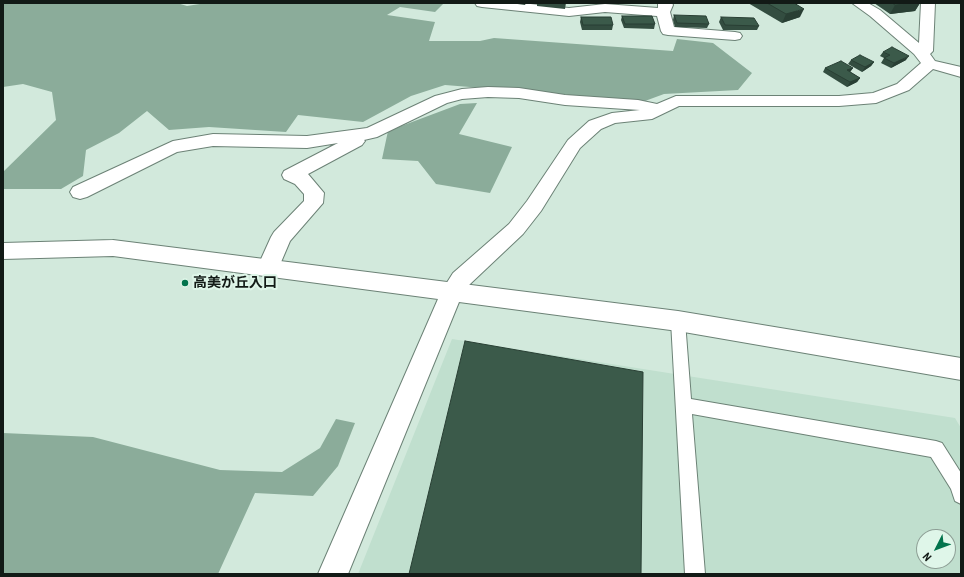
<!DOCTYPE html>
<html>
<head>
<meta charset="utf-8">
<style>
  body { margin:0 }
  #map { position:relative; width:964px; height:577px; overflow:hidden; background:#d2e9dc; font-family:"Roboto Condensed",sans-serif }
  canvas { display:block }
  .frame { position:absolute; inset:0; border:4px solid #121a16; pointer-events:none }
  .north { position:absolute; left:916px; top:529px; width:40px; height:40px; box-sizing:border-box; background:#dff6e9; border:1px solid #8d9e95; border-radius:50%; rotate:228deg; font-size:11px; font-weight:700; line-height:16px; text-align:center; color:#121a16 }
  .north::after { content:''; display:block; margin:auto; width:14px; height:18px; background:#02734c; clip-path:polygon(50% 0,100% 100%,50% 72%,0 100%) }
</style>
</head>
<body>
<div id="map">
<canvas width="964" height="577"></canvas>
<div class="frame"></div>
<div class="north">N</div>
</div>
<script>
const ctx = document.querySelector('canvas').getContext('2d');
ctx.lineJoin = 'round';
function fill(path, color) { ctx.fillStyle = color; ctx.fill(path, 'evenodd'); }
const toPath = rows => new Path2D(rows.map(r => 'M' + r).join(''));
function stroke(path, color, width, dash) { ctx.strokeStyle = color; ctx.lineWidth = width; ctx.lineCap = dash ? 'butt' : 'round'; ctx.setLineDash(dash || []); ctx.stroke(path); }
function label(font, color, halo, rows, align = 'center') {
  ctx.font = font + ' "Roboto Condensed","Noto Sans JP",sans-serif'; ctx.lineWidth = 4; ctx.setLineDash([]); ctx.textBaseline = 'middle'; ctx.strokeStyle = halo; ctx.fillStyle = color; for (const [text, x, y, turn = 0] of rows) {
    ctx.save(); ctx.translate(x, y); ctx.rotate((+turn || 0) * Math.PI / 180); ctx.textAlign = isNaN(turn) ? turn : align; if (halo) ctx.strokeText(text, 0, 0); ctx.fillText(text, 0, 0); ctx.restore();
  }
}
const built = toPath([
  [452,339,955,418,961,428,961,574,358,574],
  [924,537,948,537,948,561,924,561]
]);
const forest = toPath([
  [3,3,177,3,187,6,206,3,444,3,435,12,400,7,387,15,435,22,429,41,480,41,494,38,673,51,677,39,713,43,752,73,738,90,664,94,645,101,445,85,411,96,363,122,298,115,286,132,209,127,169,130,147,111,119,133,86,150,83,176,61,189,3,189,3,172,56,120,52,92,23,84,3,87],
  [477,103,459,134,512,147,490,193,436,184,418,161,382,159,388,131,460,104],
  [336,419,355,423,338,466,313,496,255,493,218,574,3,574,3,433,93,437,220,470,282,472,320,448]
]);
const service = toPath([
  [678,315,683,317,685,321,691,399,936,441,942,443,961,473,961,504,955,501,951,489,931,457,692,414,705,574,685,574,671,321,673,317,678,315]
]);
const minor = toPath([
  [475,3,521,3,569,8,605,4,658,8,658,3,672,3,673,5,670,12,674,27,735,32,740,33,742,36,740,39,735,40,668,35,663,34,661,31,657,16,605,12,569,16,482,7,477,6,475,3],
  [852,3,868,3,880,10,919,43,921,3,935,3,933,51,930,54,935,61,961,67,961,77,933,69,909,90,876,103,839,106,679,106,652,119,615,123,601,129,580,148,541,211,523,234,469,285,460,298,452,301,444,298,441,292,453,273,509,224,527,201,568,140,589,121,612,113,640,110,565,105,519,98,488,97,462,99,447,103,377,137,364,140,365,141,362,145,308,174,324,193,323,203,290,241,276,274,268,276,260,274,257,268,271,237,274,232,304,201,304,194,295,184,284,179,282,175,284,171,338,143,307,148,213,146,177,152,87,197,80,199,73,197,70,192,73,187,173,141,213,134,307,136,367,128,435,96,462,89,488,87,519,88,565,95,638,100,657,104,676,96,839,96,873,93,897,84,921,63,914,54,870,16,852,3]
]);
const tertiary = toPath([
  [113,240,678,311,961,358,961,380,678,331,459,302,348,574,318,574,438,299,113,256,3,259,3,243,113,240]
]);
const wall = toPath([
  [510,3,526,3,525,5],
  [537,3,566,3,565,9,537,6],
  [748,3,794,3,800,17,782,23],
  [874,3,920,3,915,11,890,14],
  [674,15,709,24,707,28,675,27,673,20],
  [622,16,655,24,654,29,624,28,621,20],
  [581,17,613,25,612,30,582,30,580,22],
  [721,17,759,26,757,30,723,30,719,22],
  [883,52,906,60,891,68,881,63,884,58,880,56],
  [851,60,874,62,871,66,862,72,848,64],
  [825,68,853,68,850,72,860,78,857,82,847,87,823,72]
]);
const shadedWall = toPath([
  [913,3,920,3,915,11,890,14,895,5],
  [804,9,800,17,782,23,786,14],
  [909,56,906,60,891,68,894,63],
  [874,62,871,66,862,72,865,67],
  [853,68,850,72,847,70],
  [860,78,857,82,847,87,850,82]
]);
const building = toPath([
  [555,3,566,3,565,4,555,3],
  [767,3,794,3,804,9,786,14,767,3],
  [892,3,913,3,895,5,892,3],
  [674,15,706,16,709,24,677,23,674,15],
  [622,16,652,16,655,24,625,24,622,16],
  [581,17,611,17,613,25,583,25,581,17],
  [721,17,754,18,759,26,725,25,721,17],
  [892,47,909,56,894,63,884,58,890,55,883,52,892,47],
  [860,55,874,62,865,67,851,60,860,55],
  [841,61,853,68,847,70,860,78,850,82,825,68,841,61],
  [465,341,643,372,641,574,409,574,465,341]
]);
const markers = [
  [185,283,4,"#02734c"]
];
const poiNames = [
  ["高美が丘入口",193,283]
];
fill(built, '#c0dfce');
fill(forest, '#8bac9a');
stroke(service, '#6c8276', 2);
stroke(minor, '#6c8276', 2);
stroke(tertiary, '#6c8276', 2);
fill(service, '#fff');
fill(minor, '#fff');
fill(tertiary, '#fff');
fill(wall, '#334d40');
fill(shadedWall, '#293f34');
fill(building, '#3b5a4a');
stroke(building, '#293f34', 1);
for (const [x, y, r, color] of markers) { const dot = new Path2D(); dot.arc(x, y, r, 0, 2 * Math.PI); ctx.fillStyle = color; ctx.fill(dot); stroke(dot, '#dff6e9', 1.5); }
label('bold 14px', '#121a16', '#dff6e9', poiNames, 'left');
</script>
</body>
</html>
